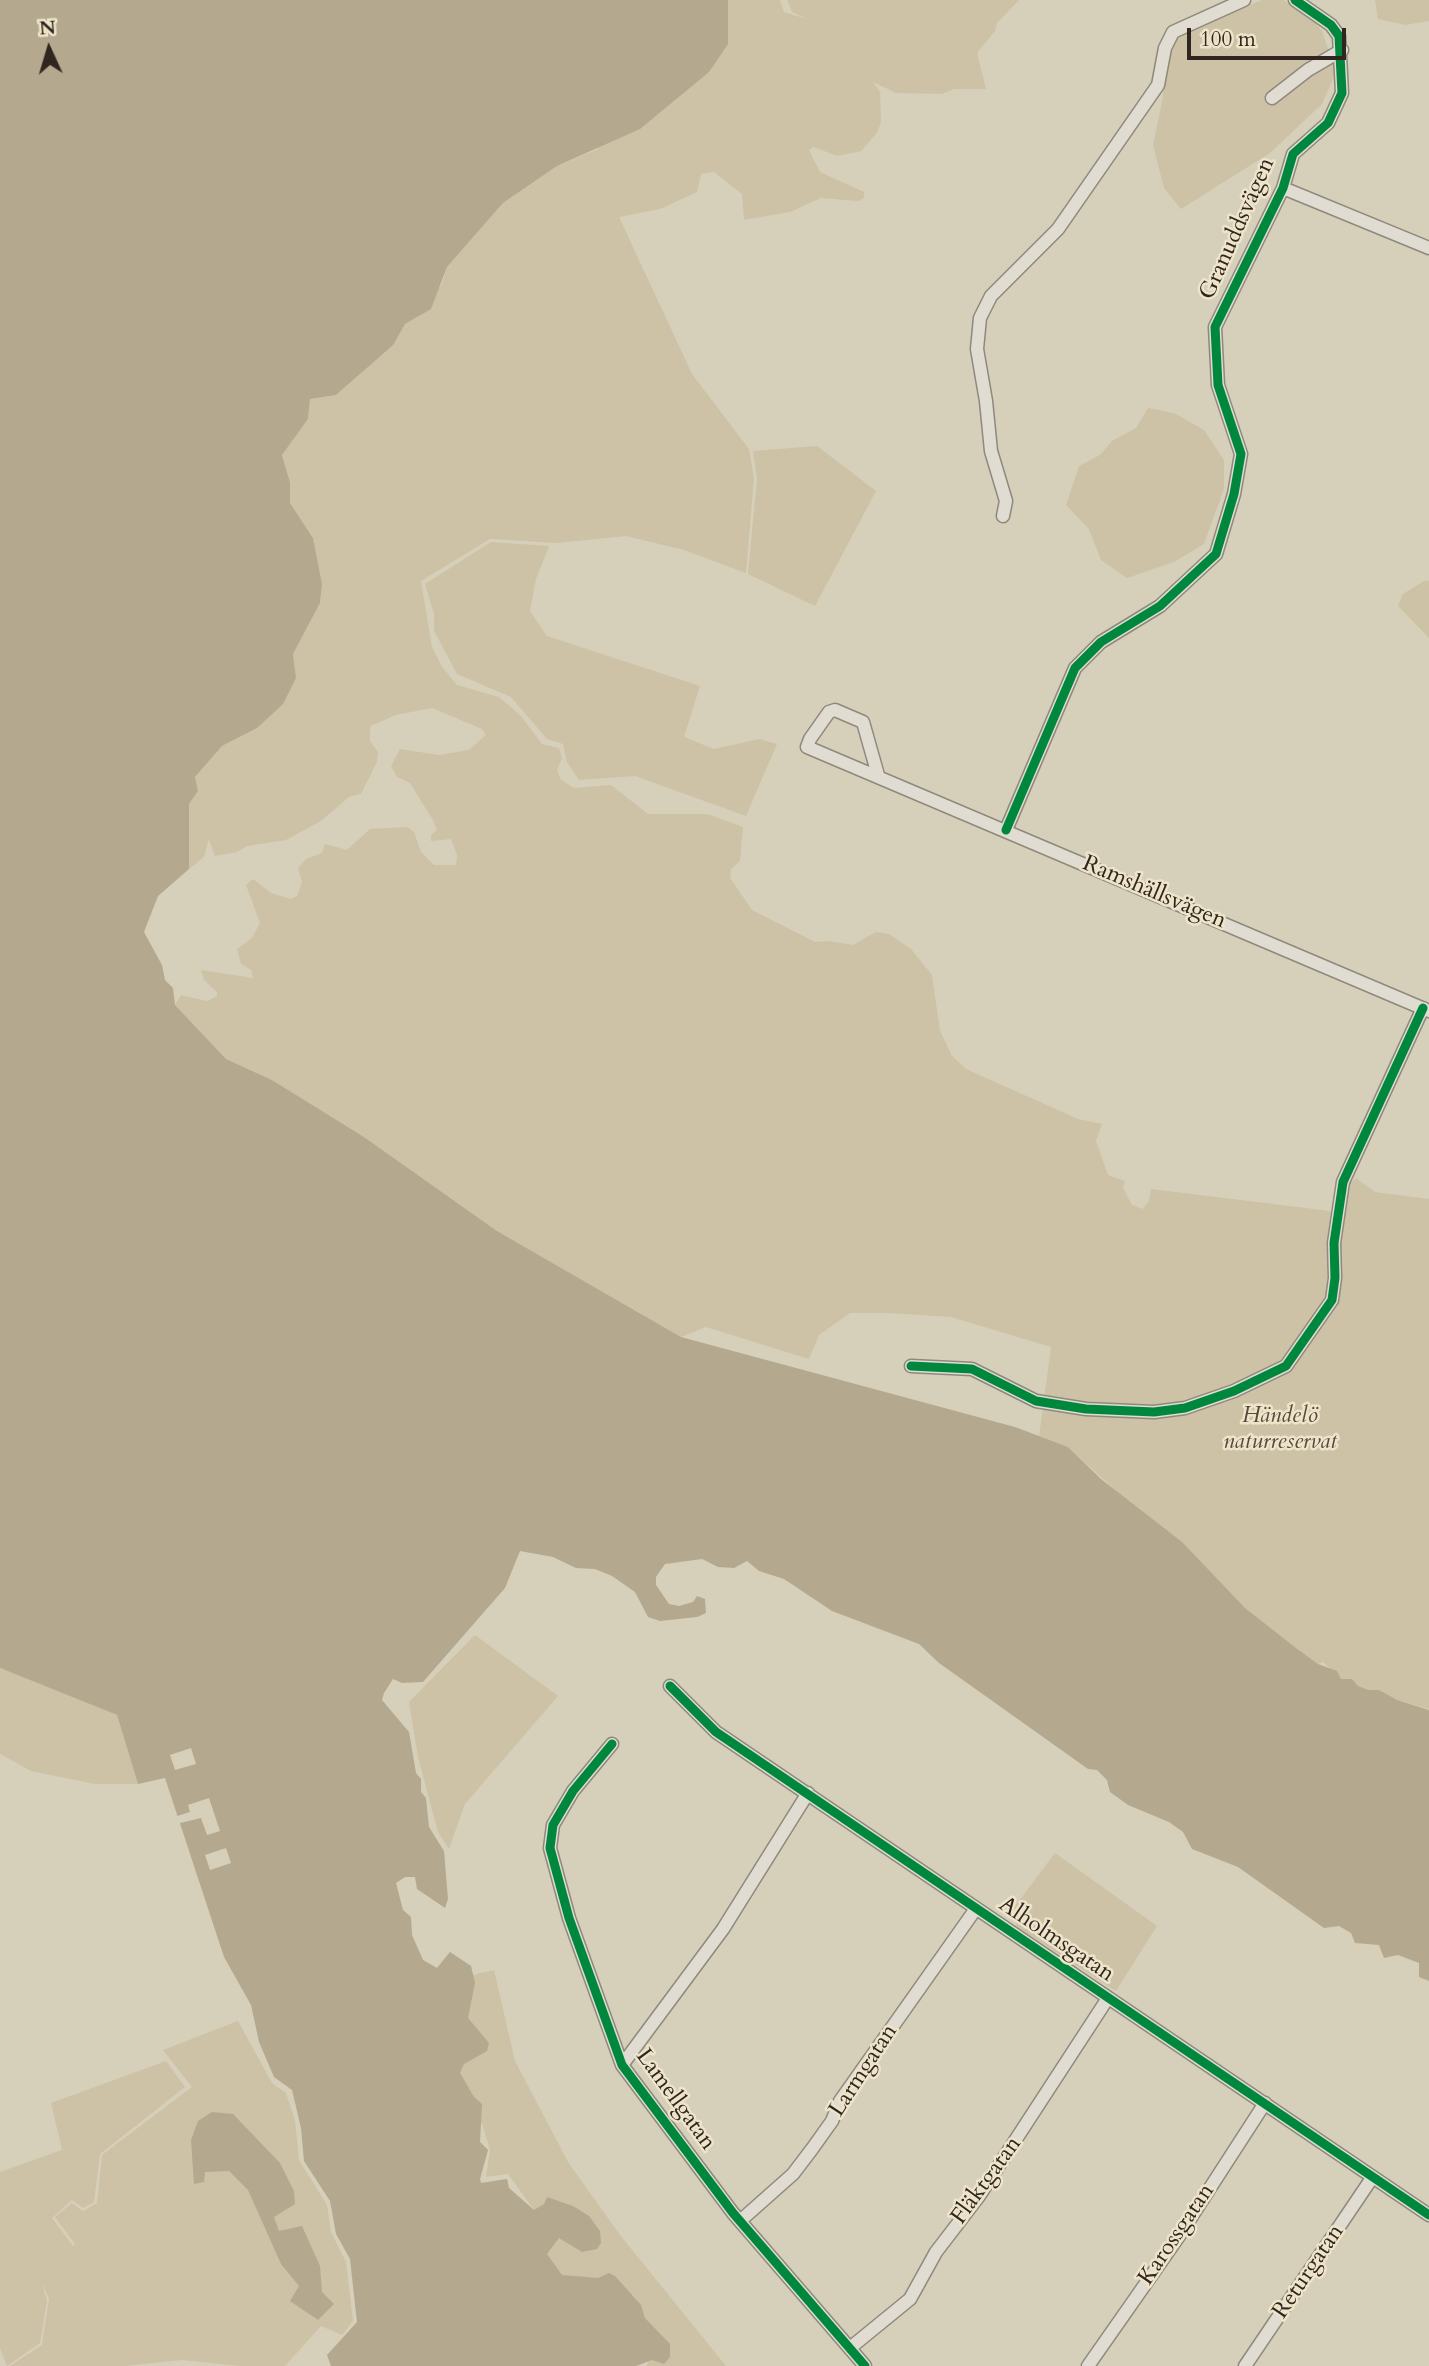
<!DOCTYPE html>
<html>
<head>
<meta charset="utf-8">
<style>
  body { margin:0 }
  #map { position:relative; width:1429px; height:2366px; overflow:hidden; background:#d6cfba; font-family:Cardo,serif }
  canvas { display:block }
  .north { position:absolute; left:14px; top:14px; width:70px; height:70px; -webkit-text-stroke:5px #ede4ca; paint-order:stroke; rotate:356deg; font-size:19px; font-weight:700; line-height:28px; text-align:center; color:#30251f }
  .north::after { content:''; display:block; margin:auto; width:24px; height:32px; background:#30251f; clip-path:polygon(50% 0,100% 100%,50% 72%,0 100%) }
  .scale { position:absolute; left:1187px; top:28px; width:159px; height:32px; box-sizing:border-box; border:4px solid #30251f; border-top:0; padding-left:9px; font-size:21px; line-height:24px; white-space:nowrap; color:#30251f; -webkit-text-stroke:5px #ede4ca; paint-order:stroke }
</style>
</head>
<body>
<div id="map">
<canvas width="1429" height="2366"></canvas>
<div class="north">N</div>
<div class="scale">100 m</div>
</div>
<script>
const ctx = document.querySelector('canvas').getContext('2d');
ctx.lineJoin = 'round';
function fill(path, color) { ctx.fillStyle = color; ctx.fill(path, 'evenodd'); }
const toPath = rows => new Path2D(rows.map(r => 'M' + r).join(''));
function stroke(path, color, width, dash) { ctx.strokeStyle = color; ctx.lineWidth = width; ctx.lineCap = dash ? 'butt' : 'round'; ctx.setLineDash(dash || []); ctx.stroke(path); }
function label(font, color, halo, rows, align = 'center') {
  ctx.font = font + ' Cardo,serif'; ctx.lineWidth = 5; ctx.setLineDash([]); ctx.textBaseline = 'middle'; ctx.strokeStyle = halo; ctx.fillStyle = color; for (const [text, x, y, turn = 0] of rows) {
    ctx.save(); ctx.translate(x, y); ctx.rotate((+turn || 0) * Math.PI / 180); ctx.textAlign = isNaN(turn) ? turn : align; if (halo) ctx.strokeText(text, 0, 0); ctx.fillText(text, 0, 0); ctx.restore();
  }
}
const green = toPath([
  [728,0,780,0,784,12,807,19,792,12,787,0,1019,0,997,23,995,31,977,53,986,89,954,89,942,94,896,93,873,82,880,92,881,122,877,133,861,151,837,156,814,147,809,150,820,172,864,192,864,198,858,201,821,198,790,212,744,220,742,194,714,172,701,174,697,192,660,209,619,217,692,374,749,449,754,479,746,573,684,550,626,536,556,543,490,539,421,581,432,647,442,667,457,685,499,697,521,716,542,744,559,748,562,758,557,770,561,780,574,788,611,785,648,814,707,814,743,827,740,861,731,869,730,878,752,910,815,942,829,941,853,945,876,932,889,934,911,949,932,975,940,1031,952,1056,966,1069,1078,1119,1102,1124,1096,1141,1108,1175,1125,1181,1123,1188,1132,1205,1143,1209,1149,1201,1151,1189,1338,1212,1348,1185,1356,1178,1375,1192,1429,1199,1429,1709,1350,1687,1323,1662,1318,1664,1267,1628,1068,1447,1039,1437,1051,1347,951,1317,888,1313,850,1313,819,1335,809,1359,706,1327,681,1337,497,1231,364,1137,272,1080,226,1059,175,1005,181,995,207,1001,217,996,217,992,204,980,201,970,253,978,251,970,241,964,237,949,252,938,260,923,246,885,253,879,271,893,291,899,297,896,302,882,298,868,306,859,322,853,325,844,347,850,370,829,407,827,414,832,421,852,434,865,456,865,457,855,451,839,431,841,431,835,437,830,434,822,410,783,397,777,391,766,400,749,439,755,469,750,486,735,482,729,432,708,396,715,370,726,370,741,378,752,377,762,361,794,349,797,321,821,286,840,247,846,237,852,215,856,209,839,204,857,189,869,189,804,198,791,195,777,222,746,257,728,296,678,293,654,320,603,322,584,313,538,290,503,290,482,282,454,308,419,310,399,336,395,357,377,405,324,419,316,442,284,447,267,503,203,557,166,596,150,728,44],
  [1262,0,1283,0,1308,14,1322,31,1336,72,1322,104,1270,153,1181,209,1164,188,1153,145,1163,97,1165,57,1175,36],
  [1375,0,1429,0,1429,21,1405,25,1378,19],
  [1148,408,1174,413,1204,430,1224,460,1224,489,1204,544,1174,562,1127,578,1101,560,1089,529,1066,505,1079,466,1100,455,1112,441,1136,428],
  [817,446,876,491,815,606,748,574,757,478,753,451],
  [491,542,549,546,536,579,530,611,547,636,700,686,684,737,714,749,759,739,777,744,746,816,635,776,579,780,567,762,563,744,547,739,511,697,457,674,434,631,434,614,425,584],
  [1424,581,1429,581,1429,638,1398,606,1403,594],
  [475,1635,558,1696,465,1804,449,1849,438,1832,418,1757,409,1702],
  [0,1668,117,1715,138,1784,95,1784,31,1771,0,1754],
  [1055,1853,1157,1926,1116,1991,1017,1927,1013,1909],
  [416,1947,423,1960,437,1968,450,1952,471,1966,473,1975,494,1970,515,2061,568,2162,620,2235,726,2366,647,2366,648,2361,636,2366,487,2249],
  [482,2123,490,2150,486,2177,508,2174,534,2210,509,2188,507,2179,481,2183,480,2179,488,2150,480,2142,478,2127],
  [238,2021,272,2083,286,2093,295,2120,299,2160,327,2205,331,2232,346,2262,353,2321,342,2335,321,2326,285,2366,240,2366,182,2360,126,2366,10,2366,42,2345,49,2299,42,2283,47,2301,40,2343,7,2366,0,2348,0,2172,62,2150,51,2103,166,2061,185,2087,100,2154,94,2202,83,2208,72,2200,52,2218,73,2246,75,2244,55,2217,72,2203,83,2211,97,2203,102,2155,192,2087,163,2050]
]);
const water = toPath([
  [0,0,728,0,728,44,709,72,640,129,557,166,503,203,447,267,431,309,405,324,393,345,336,395,310,399,308,419,282,455,290,482,290,503,313,538,322,584,320,603,293,654,296,678,283,704,257,728,222,746,195,777,198,791,189,804,189,869,158,896,144,932,162,965,165,980,173,988,175,1005,226,1059,272,1080,364,1137,497,1231,681,1337,1015,1427,1068,1447,1101,1479,1182,1542,1245,1608,1296,1648,1318,1664,1337,1671,1341,1679,1352,1679,1358,1686,1368,1690,1379,1690,1397,1700,1429,1710,1429,1981,1419,1977,1419,1963,1398,1955,1384,1958,1379,1945,1355,1943,1351,1933,1339,1926,1324,1928,1238,1867,1192,1849,1183,1832,1169,1822,1128,1805,1110,1792,1107,1780,1097,1770,1088,1769,939,1663,919,1644,832,1611,784,1579,759,1571,747,1561,734,1568,718,1567,702,1559,665,1564,656,1577,656,1585,669,1604,679,1606,693,1602,697,1596,705,1599,706,1613,697,1617,660,1621,648,1617,635,1592,612,1576,595,1569,576,1568,553,1557,520,1551,505,1588,423,1682,402,1683,393,1679,384,1693,382,1700,409,1732,416,1773,421,1779,421,1792,426,1798,429,1827,444,1851,448,1899,445,1908,417,1889,415,1877,405,1877,396,1883,403,1910,411,1917,412,1935,423,1960,437,1968,450,1952,471,1966,475,1983,468,2018,489,2043,487,2051,464,2064,460,2073,474,2097,482,2104,480,2142,488,2150,480,2179,481,2183,507,2179,509,2188,534,2210,544,2204,547,2197,573,2206,589,2216,600,2231,601,2243,597,2249,582,2252,559,2238,547,2254,562,2275,598,2278,609,2273,615,2276,641,2305,645,2318,670,2344,670,2357,664,2364,652,2360,636,2366,331,2366,327,2355,357,2322,350,2259,336,2234,330,2201,304,2161,301,2128,292,2090,274,2077,259,2042,251,2005,224,1957,165,1778,138,1784,117,1715,0,1668],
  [212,2112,233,2114,280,2163,294,2191,295,2204,274,2217,279,2231,302,2226,320,2266,322,2292,334,2304,318,2320,290,2301,299,2286,281,2264,248,2190,229,2171,205,2172,204,2182,194,2184,191,2140,198,2121]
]);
const pier = toPath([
  [191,1748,196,1764,175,1770,170,1755],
  [209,1798,220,1831,207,1835,201,1818,176,1824,174,1817,190,1812,188,1805],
  [226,1848,231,1863,210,1870,205,1855]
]);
const minor = toPath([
  [1272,98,1308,70,1342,50],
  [1283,188,1429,248],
  [1003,516,1006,501,991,451,986,401,977,349,980,318,991,296,1058,229,1158,85,1165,48,1173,32,1244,0],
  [878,775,863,722,835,710,829,712,810,739,807,747,1429,1011],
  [1006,830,1075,668,1101,642,1160,606,1216,554,1234,494,1241,454,1218,385,1215,327,1283,188,1293,154,1328,123,1342,93,1339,36,1331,25,1295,0],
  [911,1366,972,1369,1036,1401,1086,1409,1154,1412,1185,1408,1234,1391,1286,1366,1332,1300,1335,1278,1334,1243,1343,1182,1423,1008],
  [670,1686,716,1732,1429,2215],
  [612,1744,573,1791,553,1825,550,1848,569,1918,622,2065,733,2213,865,2366],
  [622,2065,723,1929,808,1793],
  [740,2221,793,2174,812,2149,832,2121,840,2101,975,1910],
  [850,2348,910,2299,936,2252,979,2196,1108,1998],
  [1088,2366,1179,2236,1265,2103],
  [1245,2366,1372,2178]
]);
const cycleway = toPath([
  [1006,830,1075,668,1101,642,1160,606,1216,554,1234,494,1241,454,1218,385,1215,327,1283,188,1293,154,1328,123,1342,93,1339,36,1331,25,1295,0],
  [911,1366,972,1369,1036,1401,1086,1409,1154,1412,1185,1408,1234,1391,1286,1366,1332,1300,1335,1278,1334,1243,1343,1182,1423,1008],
  [670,1686,716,1732,1429,2215],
  [612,1744,573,1791,553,1825,550,1848,569,1918,622,2065,733,2213,865,2366]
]);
const streetNames = [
  ["Granuddsvägen",1238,229,-66],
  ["Ramshällsvägen",1154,893,23],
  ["Alholmsgatan",1056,1940,34],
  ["Larmgatan",864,2071,-57],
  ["Lamellgatan",675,2100,54],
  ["Fläktgatan",987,2181,-54],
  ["Karossgatan",1177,2235,-56],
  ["Returgatan",1309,2272,-56]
];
const parkNames = [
  ["Händelö",1280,1417],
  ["naturreservat",1280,1443]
];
fill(green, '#cdc2a6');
fill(water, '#b4a98f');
fill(pier, '#d6cfba');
stroke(minor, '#8e897d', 15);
stroke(minor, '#e0dcd1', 12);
stroke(cycleway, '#00873e', 9);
label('23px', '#30251f', '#ede4ca', streetNames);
label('italic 23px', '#554a3c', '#ede4ca', parkNames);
</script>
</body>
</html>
